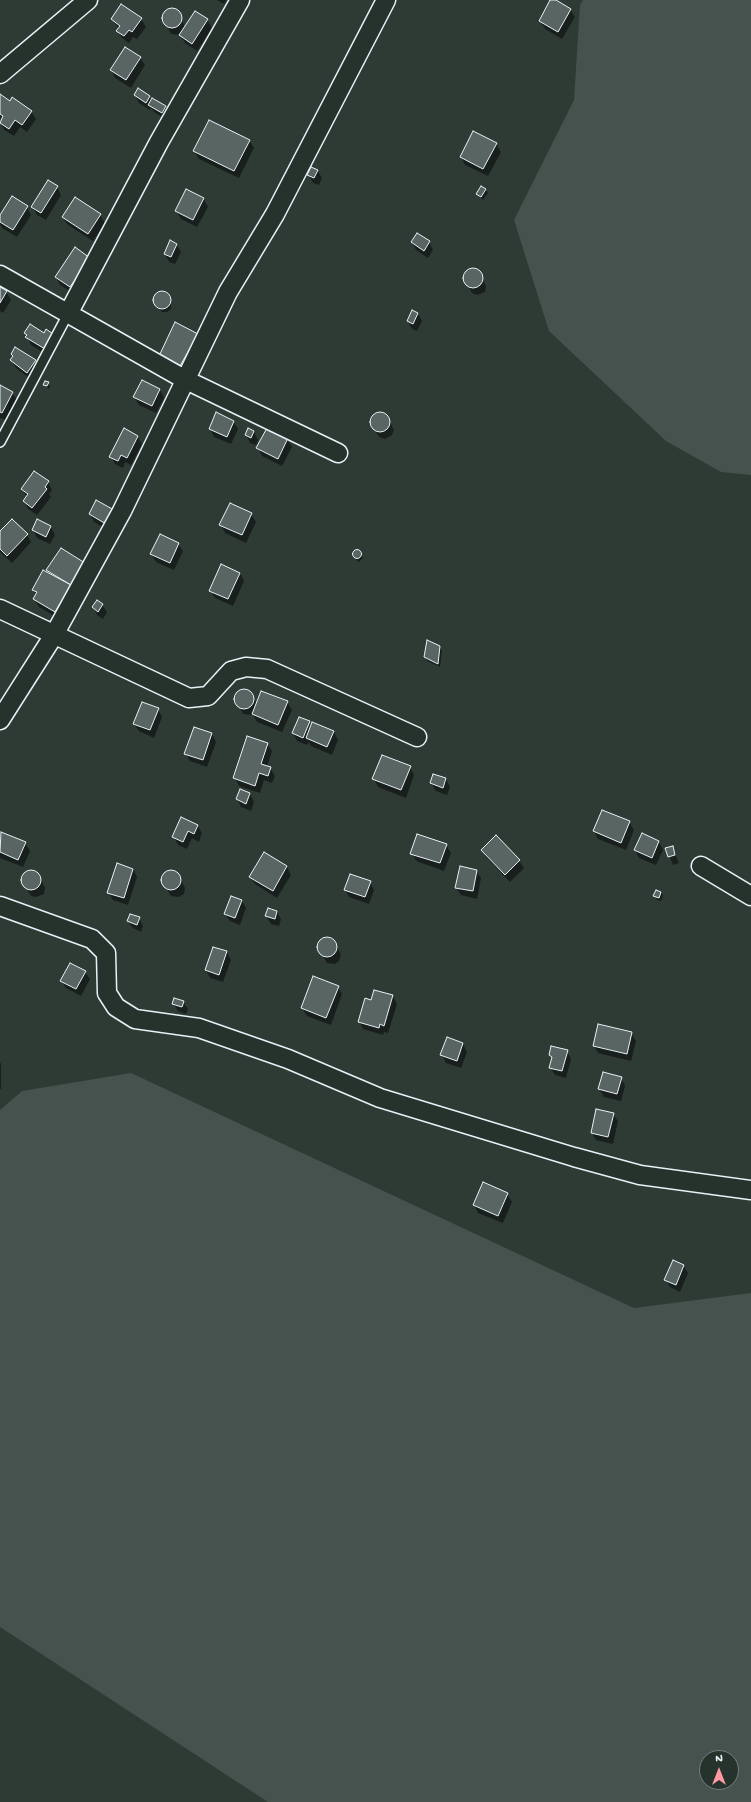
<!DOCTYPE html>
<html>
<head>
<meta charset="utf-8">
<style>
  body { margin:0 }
  #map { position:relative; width:751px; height:1802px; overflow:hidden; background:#2e3b35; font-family:"Gochi Hand",sans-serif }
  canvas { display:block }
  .north { position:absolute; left:699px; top:1750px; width:40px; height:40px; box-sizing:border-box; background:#26332d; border:1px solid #747f7e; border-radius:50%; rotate:0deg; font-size:11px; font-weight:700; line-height:16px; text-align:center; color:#e8f1f8 }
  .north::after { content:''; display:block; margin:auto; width:14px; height:18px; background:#ff9aa2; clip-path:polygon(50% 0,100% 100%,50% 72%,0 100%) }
</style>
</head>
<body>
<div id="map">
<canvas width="751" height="1802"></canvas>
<div class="north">N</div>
</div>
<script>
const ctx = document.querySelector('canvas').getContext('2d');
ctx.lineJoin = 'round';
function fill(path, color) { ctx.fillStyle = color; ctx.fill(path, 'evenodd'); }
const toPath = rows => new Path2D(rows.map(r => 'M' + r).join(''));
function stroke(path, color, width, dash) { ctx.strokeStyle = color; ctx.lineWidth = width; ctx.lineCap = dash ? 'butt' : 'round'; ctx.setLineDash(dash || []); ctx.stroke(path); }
const green = toPath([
  [583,0,751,0,751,475,721,472,666,441,549,331,514,220,574,100,580,5],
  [131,1073,634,1308,751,1293,751,1802,268,1802,0,1627,0,1110,22,1091],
  [707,1758,731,1758,731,1782,707,1782]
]);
const shadow = toPath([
  [217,0,226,0,224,4],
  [551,0,570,9,575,17,562,39,545,29,540,21],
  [122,5,141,19,146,27,137,39,133,37,129,43,122,38,117,31,119,29,112,19],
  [170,10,178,12,185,27,195,12,207,20,212,28,197,51,185,43,180,35,171,34,163,18,165,13],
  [140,58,145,65,131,88,115,78,111,70],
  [0,95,10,102,31,111,36,119,27,132,20,127,14,136,4,130,0,122,2,119,0,118],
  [135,95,149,96,152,101,153,99,166,107,170,115,167,120,154,112,151,108,150,110,139,103],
  [249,140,254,148,239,178,199,159,194,151],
  [496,144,501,152,488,176,465,165,461,157],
  [318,171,322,178,319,185,313,183,309,175],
  [57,187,61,195,46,220,37,215,32,207],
  [486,190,488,193,483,200,477,194],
  [186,191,204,199,208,207,197,227,181,219,176,211],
  [76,199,100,215,105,223,93,241,68,225,63,218],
  [27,207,31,215,17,237,2,228,0,224,0,216],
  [412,242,429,242,433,250,428,258,416,250],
  [176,244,181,252,175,264,169,262,165,254],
  [90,259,74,294,60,285,56,277],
  [471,269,479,272,486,286,485,292,477,295,472,293,464,278,466,272],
  [0,288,6,292,11,300,3,313,0,311],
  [166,293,171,301,171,309,167,312,162,312,156,305,155,297,158,294],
  [418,314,422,321,417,331,412,329,408,321],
  [30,326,49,356,31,345,25,333],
  [198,334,185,373,165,363],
  [11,360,35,361,39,369,32,380,16,368],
  [142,381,160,390,164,398,156,413,139,405,134,397],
  [48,383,50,387,49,389,45,385],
  [0,386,12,393,17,400,6,420,0,418],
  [378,413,387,416,394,430,392,435,385,439,379,437,371,424,373,416],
  [217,414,233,421,238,429,231,444,214,437,210,429],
  [248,430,254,432,258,440,256,445,250,443,246,435],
  [137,436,142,444,131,465,125,462,123,468,115,464,111,456],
  [287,439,292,447,282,466,262,456,258,448],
  [48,482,52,490,49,494,51,497,37,515,28,509,24,501,27,497,22,489],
  [97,501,110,531,94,522,90,514],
  [251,514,256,522,246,543,225,533,221,525],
  [37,521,51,527,55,535,50,544,37,538,33,530],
  [0,533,27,535,31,542,12,563,0,552],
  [178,544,183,551,174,570,156,562,151,554],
  [357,550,360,551,363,558,359,562,357,561,354,554],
  [84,564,60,619,39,607,34,599,37,595,33,590,50,574,47,570],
  [240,573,244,581,233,606,215,598,210,590],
  [102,605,107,612,103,619,97,615,93,607],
  [440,647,442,651,440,667,427,661,425,657],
  [242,690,248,691,257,704,287,702,292,710,282,732,257,722,253,715,243,714,235,698,237,693],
  [158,709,162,717,154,738,139,731,134,724],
  [309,722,312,727,313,723,334,732,338,740,332,755,311,746,309,742,307,745,297,741,293,733],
  [195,728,212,734,216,742,207,767,190,761,186,754],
  [267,744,272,751,267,767,270,768,275,776,272,783,264,780,260,793,239,786,235,778],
  [410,767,414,775,406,798,378,787,374,779],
  [446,779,450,787,447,795,436,791,431,783],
  [241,790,250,794,254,802,251,811,241,807,237,799],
  [629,822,634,830,626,850,598,839,594,831],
  [198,826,202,833,199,842,192,838,187,849,178,845,174,837],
  [2,833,25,843,30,851,23,867,0,858,0,837],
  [642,834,659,842,663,850,656,865,639,858,635,850],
  [446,845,451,853,444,871,416,861,412,853],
  [672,847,679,863,673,865,666,848],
  [482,850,519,861,524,868,510,882,486,857],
  [264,854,287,867,291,875,277,898,255,884,250,877],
  [133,869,137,877,128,905,113,900,109,893],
  [30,871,38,874,45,888,44,894,36,897,31,896,23,883,25,874],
  [173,871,178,874,185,888,184,894,179,897,171,896,163,883,165,875],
  [476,871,481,878,477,899,461,895,456,888],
  [370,882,374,890,369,904,349,897,345,889],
  [661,892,663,896,661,901,657,900,655,896],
  [232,897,242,901,246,908,240,925,230,921,225,914],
  [277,912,281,919,279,926,271,924,266,916],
  [139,918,143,926,141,932,133,928,128,921],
  [325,939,334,941,341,955,339,961,335,964,327,963,318,947,320,942],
  [214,948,227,952,231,960,223,982,210,978,206,970],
  [85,972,90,979,81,996,66,988,62,981],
  [338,987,342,994,331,1025,307,1016,302,1008],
  [375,992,393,996,397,1004,388,1033,384,1032,383,1035,363,1029,359,1021,372,1001],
  [183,1002,188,1009,186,1014,178,1011,173,1003],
  [631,1033,636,1041,631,1061,598,1053,594,1045],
  [448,1039,463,1044,467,1052,461,1068,446,1063,442,1055],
  [567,1051,571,1059,566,1078,555,1075,550,1067,553,1060,550,1055],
  [0,1062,1,1064,1,1089,0,1089],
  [621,1078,625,1086,621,1101,604,1097,599,1089],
  [613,1114,618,1121,613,1144,596,1140,592,1133],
  [507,1194,512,1202,503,1223,478,1213,474,1205],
  [683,1265,688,1273,680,1292,670,1287,666,1280]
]);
const building = toPath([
  [550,0,556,0,571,9,558,32,539,21,550,0],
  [121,4,142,18,132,32,129,30,124,36,116,31,120,26,111,19,121,4],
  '162 18a10 10 0 1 1 20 0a10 10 0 1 1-20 0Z',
  [195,11,208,19,192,44,179,35,195,11],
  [125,47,141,57,126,80,110,70,125,47],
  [138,88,150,96,146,103,134,95,138,88],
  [0,94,10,101,12,97,32,111,22,125,15,120,9,129,0,123,3,116,0,114,0,94],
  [152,98,166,106,162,113,148,105,152,98],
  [209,120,250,140,234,171,193,151,209,120],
  [473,131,497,143,483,169,460,157,473,131],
  [311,167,318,170,314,178,307,175,311,167],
  [48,180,58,186,41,213,31,207,48,180],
  [481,186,486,189,481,197,476,194,481,186],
  [186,189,204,198,193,220,175,211,186,189],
  [12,196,28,206,13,230,0,222,0,215,12,196],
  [75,197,101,214,88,234,62,217,75,197],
  [417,233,430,241,424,251,411,242,417,233],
  [170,240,177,244,171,257,164,254,170,240],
  [75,247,90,258,70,287,55,277,75,247],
  '463 278a10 10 0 1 1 20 0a10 10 0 1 1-20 0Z',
  [0,287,7,291,0,303,0,287],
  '153 300a9 9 0 1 1 18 0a9 9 0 1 1-18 0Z',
  [412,310,418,313,413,324,407,321,412,310],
  [175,322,198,334,180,366,159,356,175,322],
  [30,324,44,333,46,329,53,334,45,349,25,337,27,335,24,333,30,324],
  [15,347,36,360,27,373,10,360,13,356,11,354,15,347],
  [142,380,160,389,152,406,133,397,142,380],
  [45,381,49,382,47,386,43,385,45,381],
  [0,385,13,392,2,413,0,412,0,385],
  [216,412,234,421,227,437,209,429,216,412],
  '370 422a10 10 0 1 1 20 0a10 10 0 1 1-20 0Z',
  [124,428,138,436,127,458,121,455,118,461,109,457,124,428],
  [248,428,254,431,251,438,245,435,248,428],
  [267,428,288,438,278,459,256,448,267,428],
  [34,471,49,481,45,487,47,489,32,508,23,501,28,494,21,489,34,471],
  [96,500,114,510,106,524,89,514,96,500],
  [230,503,252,513,242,535,219,525,230,503],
  [12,519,28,534,7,556,0,549,0,531,12,519],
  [37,519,51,526,46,537,32,530,37,519],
  [160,534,179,543,170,563,150,554,160,534],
  [61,548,85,563,71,585,46,570,61,548],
  '352.5 554a4.5 4.5 0 1 1 9 0a4.5 4.5 0 1 1-9 0Z',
  [221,564,240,573,228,599,209,591,221,564],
  [43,570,71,585,55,612,33,599,37,592,32,590,43,570],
  [97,600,103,604,98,612,92,607,97,600],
  [427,640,440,646,438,664,424,657,427,640],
  '234 699a10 10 0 1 1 20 0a10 10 0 1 1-20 0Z',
  [261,691,288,701,278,725,252,714,261,691],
  [142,702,159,708,150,730,133,724,142,702],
  [299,717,310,721,303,738,292,733,299,717],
  [312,722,334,731,327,747,306,738,312,722],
  [194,727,212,733,203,760,184,754,194,727],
  [247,736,268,743,261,764,271,767,268,776,259,773,255,786,233,778,247,736],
  [382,755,411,766,401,790,372,779,382,755],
  [433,774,446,778,443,788,430,783,433,774],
  [240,789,250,793,246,804,236,799,240,789],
  [602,810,630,821,621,843,593,831,602,810],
  [181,817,198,825,194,834,188,831,183,842,172,837,181,817],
  [1,832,26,842,18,860,0,852,1,832],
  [642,833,659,841,652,858,634,850,642,833],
  [417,834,447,844,440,863,410,854,417,834],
  [496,835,520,860,505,875,481,850,496,835],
  [673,846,675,855,668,857,665,848,673,846],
  [264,852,287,866,273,891,249,877,264,852],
  [117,863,133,869,124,898,107,893,117,863],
  [460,866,477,870,473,891,455,888,460,866],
  '21 880a10 10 0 1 1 20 0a10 10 0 1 1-20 0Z',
  '161 880a10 10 0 1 1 20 0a10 10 0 1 1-20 0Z',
  [350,874,371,881,365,897,344,890,350,874],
  [656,890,661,892,659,898,653,896,656,890],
  [231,896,242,900,235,918,224,914,231,896],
  [268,908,277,911,275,919,265,916,268,908],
  [130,914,140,917,137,925,127,921,130,914],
  '317 947a10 10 0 1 1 20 0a10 10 0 1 1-20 0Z',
  [213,947,227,951,219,975,205,970,213,947],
  [70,963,86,971,76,989,60,981,70,963],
  [313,976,339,986,326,1018,301,1008,313,976],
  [374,990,393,995,384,1026,380,1024,379,1028,358,1022,365,998,371,1000,374,990],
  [174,998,184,1001,182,1007,172,1004,174,998],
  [598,1024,632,1032,627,1054,593,1046,598,1024],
  [447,1037,463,1043,457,1061,440,1055,447,1037],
  [551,1046,568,1050,562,1071,549,1068,552,1057,549,1055,551,1046],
  [603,1072,622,1077,617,1094,598,1089,603,1072],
  [596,1109,614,1113,608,1137,591,1133,596,1109],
  [483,1182,508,1193,498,1216,473,1205,483,1182],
  [673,1260,684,1265,676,1285,664,1280,673,1260]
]);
const service = toPath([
  [0,442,68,314]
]);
const minor = toPath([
  [0,74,88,0],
  [0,275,184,379,338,453],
  [68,314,159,142,240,0],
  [0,609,189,698,208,696,231,671,246,667,267,669,417,737],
  [0,720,54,635,122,511,228,292,275,214,386,0],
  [701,866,751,896],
  [0,906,92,939,106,953,107,993,116,1007,135,1019,199,1028,288,1059,380,1098,574,1157,640,1175,751,1190]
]);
fill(green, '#45524e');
fill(shadow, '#0007');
fill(building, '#596563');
stroke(building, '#e8f1f8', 1);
stroke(service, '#e8f1f8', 12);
stroke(minor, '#e8f1f8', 21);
stroke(service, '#26332d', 9);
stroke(minor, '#26332d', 18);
</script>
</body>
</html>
